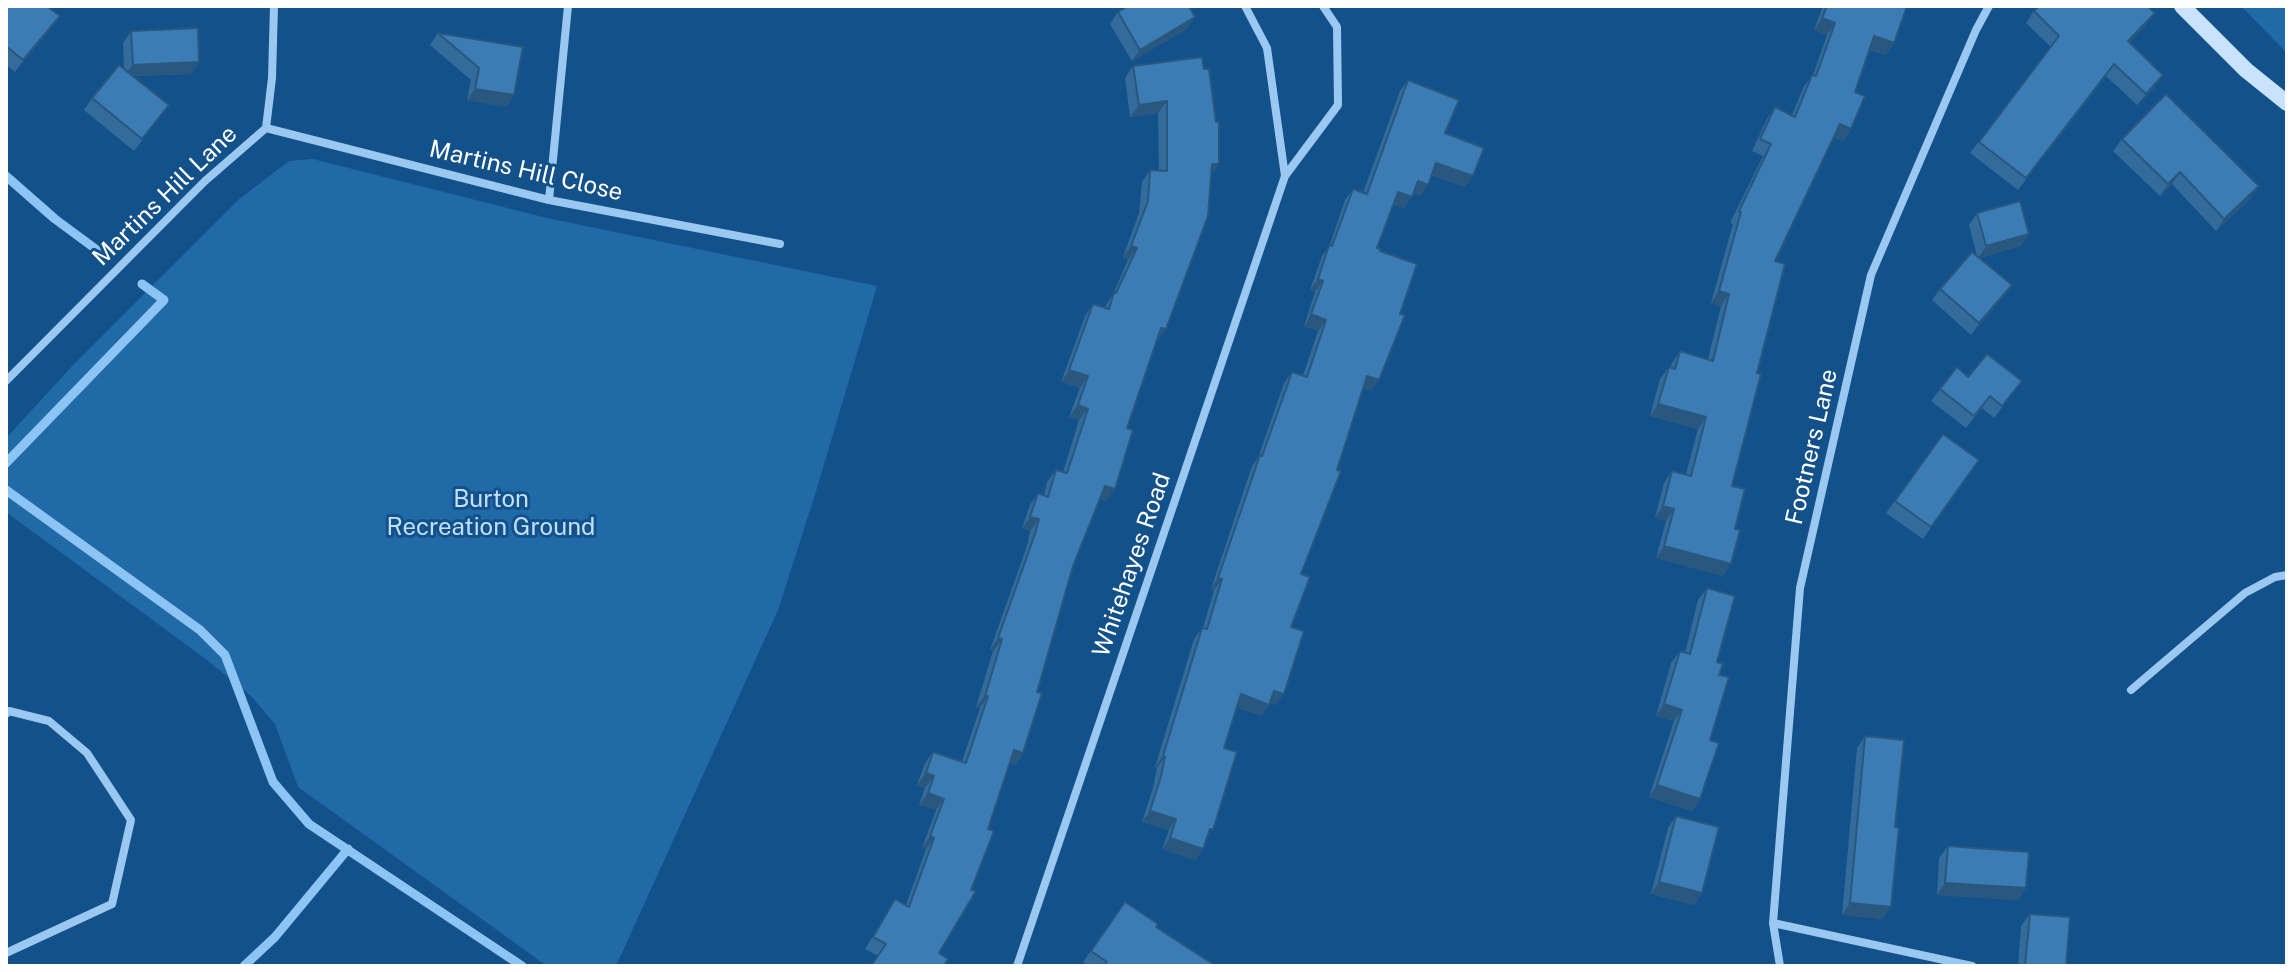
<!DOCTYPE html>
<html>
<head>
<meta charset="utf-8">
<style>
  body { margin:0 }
  #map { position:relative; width:2293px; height:972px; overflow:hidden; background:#13518b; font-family:"Public Sans",sans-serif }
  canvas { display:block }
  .frame { position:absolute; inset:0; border:8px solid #fff; pointer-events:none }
</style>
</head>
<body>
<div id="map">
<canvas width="2293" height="972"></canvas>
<div class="frame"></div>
</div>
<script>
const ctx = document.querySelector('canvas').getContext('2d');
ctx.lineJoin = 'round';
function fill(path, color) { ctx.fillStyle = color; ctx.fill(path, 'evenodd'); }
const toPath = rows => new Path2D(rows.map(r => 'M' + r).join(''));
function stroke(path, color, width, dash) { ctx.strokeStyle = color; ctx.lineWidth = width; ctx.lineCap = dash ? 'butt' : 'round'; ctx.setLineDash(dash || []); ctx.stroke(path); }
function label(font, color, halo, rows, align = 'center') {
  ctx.font = font + ' "Public Sans",sans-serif'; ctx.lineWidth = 6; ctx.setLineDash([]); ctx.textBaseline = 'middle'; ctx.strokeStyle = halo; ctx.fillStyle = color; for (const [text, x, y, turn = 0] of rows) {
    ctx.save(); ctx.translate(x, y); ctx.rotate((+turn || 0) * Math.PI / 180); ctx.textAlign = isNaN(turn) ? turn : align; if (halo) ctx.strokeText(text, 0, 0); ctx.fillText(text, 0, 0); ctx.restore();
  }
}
const green = toPath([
  [2241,6,2287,6,2287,53,2283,49],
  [313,159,547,218,877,286,814,498,778,610,616,966,547,966,298,787,275,724,252,697,207,660,6,512,8,436,74,364,238,200,289,161]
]);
const stream = toPath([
  [6,176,55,219,97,250],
  [6,463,164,300,142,284],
  [6,490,200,630,225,655,273,782,309,824,522,966],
  [244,966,275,937,348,849]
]);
const minor = toPath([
  [266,128,549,200,780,244],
  [1285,176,1338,105,1337,27,1323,6],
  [549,200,568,6],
  [6,381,205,181,266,128,272,78,274,6],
  [2131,690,2245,593,2275,577,2287,575],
  [6,714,9,711,49,721,87,753,131,820,112,904,6,953],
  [1773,923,1972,966],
  [1017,966,1285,176,1267,48,1245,6],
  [1780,966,1773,923,1800,588,1871,275,1976,30,1989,6]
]);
const secondary = toPath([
  [2182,6,2246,70,2287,103]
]);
const wall = toPath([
  [6,6,51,28,15,72,6,65],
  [1823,6,1907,6,1894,43,1886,55,1870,50,1855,92,1851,129,1843,141,1834,137,1775,261,1757,373,1732,486,1723,576,1656,558,1666,521,1655,518,1664,483,1672,471,1686,474,1698,429,1650,416,1660,379,1669,367,1670,368,1672,363,1680,351,1708,359,1721,306,1711,303,1733,224,1730,223,1763,156,1752,151,1767,119,1775,107,1792,115,1804,86,1813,75,1827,35,1814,30],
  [2034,11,2146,25,2130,42,2155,87,2137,105,2106,76,2018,190,1970,153,2051,47,2026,23],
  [1118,12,1187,29,1132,61,1110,24],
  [131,31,199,62,191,74,133,76,169,105,134,151,84,110,92,98,124,68,123,43],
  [438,33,514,95,506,107,467,100,471,80,430,45],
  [1202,57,1219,164,1211,175,1158,341,1156,341,1127,428,1106,501,1100,499,1073,566,1037,692,1023,753,1015,765,1010,763,878,956,865,949,895,899,906,905,926,849,922,848,936,810,919,805,925,788,917,785,925,763,933,752,962,761,980,708,976,707,993,651,990,650,1027,546,1030,531,1022,528,1030,505,1038,493,1044,495,1047,482,1056,470,1063,472,1079,420,1069,417,1080,388,1061,382,1085,316,1093,304,1105,307,1113,294,1128,260,1123,257,1139,213,1142,182,1150,170,1159,171,1158,113,1130,117,1125,78,1133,66],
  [1408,80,1445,133,1473,176,1465,187,1431,175,1428,185,1420,196,1413,193,1404,208,1393,204,1377,248,1371,391,1363,388,1301,574,1276,705,1270,703,1261,716,1237,707,1224,748,1206,841,1203,849,1195,860,1162,849,1169,830,1142,822,1153,788,1157,768,1155,767,1194,639,1202,628,1203,628,1214,590,1211,589,1252,466,1258,458,1284,383,1292,372,1303,375,1318,331,1304,326,1315,292,1310,290,1322,256,1329,247,1345,200,1353,189,1363,193,1400,91],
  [2122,139,2251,198,2216,231,2172,184,2160,196,2113,151],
  [1977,213,2021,246,1979,258,2003,297,1971,335,1932,300,1940,289,1977,256,1969,225],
  [1968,377,2022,381,1994,418,1982,408,1966,428,1931,401,1940,389],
  [1943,434,1979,460,1923,539,1886,513],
  [1707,588,1719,675,1710,740,1700,799,1692,811,1649,797,1674,721,1656,716,1671,663,1680,651,1685,653,1698,600],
  [1865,736,1883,919,1842,915,1857,748],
  [1676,816,1702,893,1694,905,1651,894,1668,828],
  [1948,846,2018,900,1937,895,1939,858],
  [1125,902,1156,927,1216,966,1088,966,1083,962],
  [2030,914,2066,966,2018,966,2021,926]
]);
const shadedWall = toPath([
  [2155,13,2146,25,2120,53,2128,41],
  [60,16,51,28,15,72,23,60],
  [1195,17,1187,29,1132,61,1140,50],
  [1822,18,1835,23,1827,35,1814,30],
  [1874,36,1894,43,1886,55,1866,48],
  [199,62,191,74,124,76,133,65],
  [2163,75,2155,87,2137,105,2146,94],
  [475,89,514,95,506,107,467,100],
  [1167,101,1158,113,1130,117,1139,105],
  [1840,124,1851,129,1843,141,1832,136],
  [1436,163,1473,176,1465,187,1428,174],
  [1212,164,1219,164,1210,176],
  [2180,172,2172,184,2160,196,2168,184],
  [1418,181,1428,185,1420,196,1410,192],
  [2259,186,2251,198,2216,231,2224,219],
  [1398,192,1412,197,1404,208,1390,203],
  [2029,234,2021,246,1978,258,1986,246],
  [1131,246,1137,248,1128,260,1123,257],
  [1318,279,1323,281,1315,292,1310,290],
  [2012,285,2003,297,1971,335,1979,323],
  [1719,291,1729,294,1721,306,1711,303],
  [1311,314,1326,320,1318,331,1304,326],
  [1161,328,1166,329,1158,341,1152,340],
  [1069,370,1088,376,1080,388,1061,382],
  [1367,376,1379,380,1371,391,1359,387],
  [1658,404,1706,417,1698,429,1650,416],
  [1078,405,1088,409,1079,420,1069,417],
  [1105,486,1115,489,1106,501,1096,498],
  [1663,506,1674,509,1666,521,1655,518],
  [1030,517,1039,519,1030,531,1022,528],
  [1664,546,1731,564,1723,576,1656,558],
  [1218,578,1222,579,1214,590,1211,589],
  [998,638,1002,639,993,651,990,650],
  [1274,691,1284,694,1276,705,1266,702],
  [1241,694,1269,705,1261,716,1233,705],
  [985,696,988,696,980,708,976,707],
  [1664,704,1682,710,1674,721,1656,716],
  [1014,750,1023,753,1015,765,1006,762],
  [1163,756,1165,757,1157,768,1155,767],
  [926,773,934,776,925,788,917,785],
  [1657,785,1700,799,1692,811,1649,797],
  [928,793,944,799,936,810,919,805],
  [1150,811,1176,819,1169,830,1142,822],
  [930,836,934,838,926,849,922,848],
  [1170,838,1203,849,1195,860,1162,849],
  [1659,882,1702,893,1694,905,1651,894],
  [1945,883,2026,888,2018,900,1937,895],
  [1850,903,1891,907,1883,919,1842,915]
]);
const building = toPath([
  [6,6,47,6,60,16,23,60,6,46,6,6],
  [1128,6,1189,6,1195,17,1140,50,1118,12,1128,6],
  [1827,6,1907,6,1894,43,1874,36,1855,92,1865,96,1851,129,1840,124,1775,261,1785,264,1757,373,1761,374,1732,486,1745,489,1735,529,1740,530,1731,564,1664,546,1674,509,1663,506,1672,471,1691,476,1706,417,1658,404,1669,367,1675,369,1680,351,1713,361,1729,294,1719,291,1741,212,1739,211,1771,144,1760,139,1775,107,1795,117,1812,75,1816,76,1835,23,1822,18,1827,6],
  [2039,6,2147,6,2155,13,2128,41,2163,75,2146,94,2114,64,2026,178,1979,142,2059,36,2034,11,2039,6],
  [198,28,199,62,133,65,131,31,198,28],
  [438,33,523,47,514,95,475,89,479,68,438,33],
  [1202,57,1204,69,1209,69,1216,122,1219,122,1219,164,1212,164,1208,216,1166,329,1161,328,1127,428,1133,430,1115,489,1105,486,1073,566,1037,692,1042,693,1023,753,1014,750,988,829,994,831,971,890,976,891,939,953,948,959,944,966,871,966,886,944,873,937,895,899,909,907,934,838,930,836,944,799,928,793,934,776,926,773,933,752,966,763,988,696,985,696,1002,639,998,638,1035,534,1039,519,1030,517,1038,493,1048,497,1056,470,1067,473,1088,409,1078,405,1088,376,1069,370,1093,304,1109,309,1114,292,1116,293,1137,248,1131,246,1148,201,1150,170,1167,171,1167,101,1139,105,1133,66,1202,57],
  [119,65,169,105,142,139,92,98,119,65],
  [1408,80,1459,100,1445,133,1484,148,1473,176,1436,163,1428,185,1418,181,1412,197,1398,192,1377,248,1381,249,1380,251,1417,264,1400,314,1405,315,1379,380,1367,376,1337,470,1341,471,1301,574,1310,577,1291,627,1304,631,1284,694,1274,691,1269,705,1241,694,1224,748,1237,752,1213,830,1210,829,1203,849,1170,838,1176,819,1150,811,1161,776,1165,757,1163,756,1202,628,1207,629,1222,579,1218,578,1260,455,1262,456,1292,372,1307,377,1326,320,1311,314,1323,281,1318,279,1329,245,1332,246,1353,189,1367,194,1408,80],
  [2166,94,2259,186,2224,219,2180,172,2168,184,2122,139,2166,94],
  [2020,201,2029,234,1986,246,1977,213,2020,201],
  [1972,252,2012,285,1979,323,1940,289,1972,252],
  [1987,354,2022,381,2002,406,1990,396,1974,416,1940,389,1957,367,1968,377,1987,354],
  [1943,434,1979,460,1931,527,1895,501,1943,434],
  [1707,588,1735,596,1717,662,1723,664,1719,675,1729,677,1710,740,1719,743,1700,799,1657,785,1682,710,1664,704,1680,651,1690,654,1707,588],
  [1865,736,1904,740,1895,827,1899,828,1891,907,1850,903,1865,736],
  [1676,816,1719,827,1702,893,1659,882,1676,816],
  [1948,846,2029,852,2026,888,1945,883,1948,846],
  [1125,902,1158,924,1156,927,1216,966,1104,966,1107,962,1091,951,1125,902],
  [2030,914,2070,917,2066,966,2025,966,2030,914]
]);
const streetNames = [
  ["Martins Hill Close",526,171,13],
  ["Martins Hill Lane",165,196,-44],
  ["Footners Lane",1812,447,-77],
  ["Whitehayes Road",1132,565,-71]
];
const parkNames = [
  ["Burton",491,500],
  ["Recreation Ground",491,528]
];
fill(green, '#216aa8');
stroke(stream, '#8cc5f4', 9);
stroke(minor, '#9ac8f1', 8);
stroke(secondary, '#c8e3fb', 16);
fill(wall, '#336b9b');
fill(shadedWall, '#29577e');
fill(building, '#3b7cb4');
stroke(building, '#29577e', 2);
label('24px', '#fff', '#13518b', streetNames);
label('24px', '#c0e0fc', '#13518b', parkNames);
</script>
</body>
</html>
